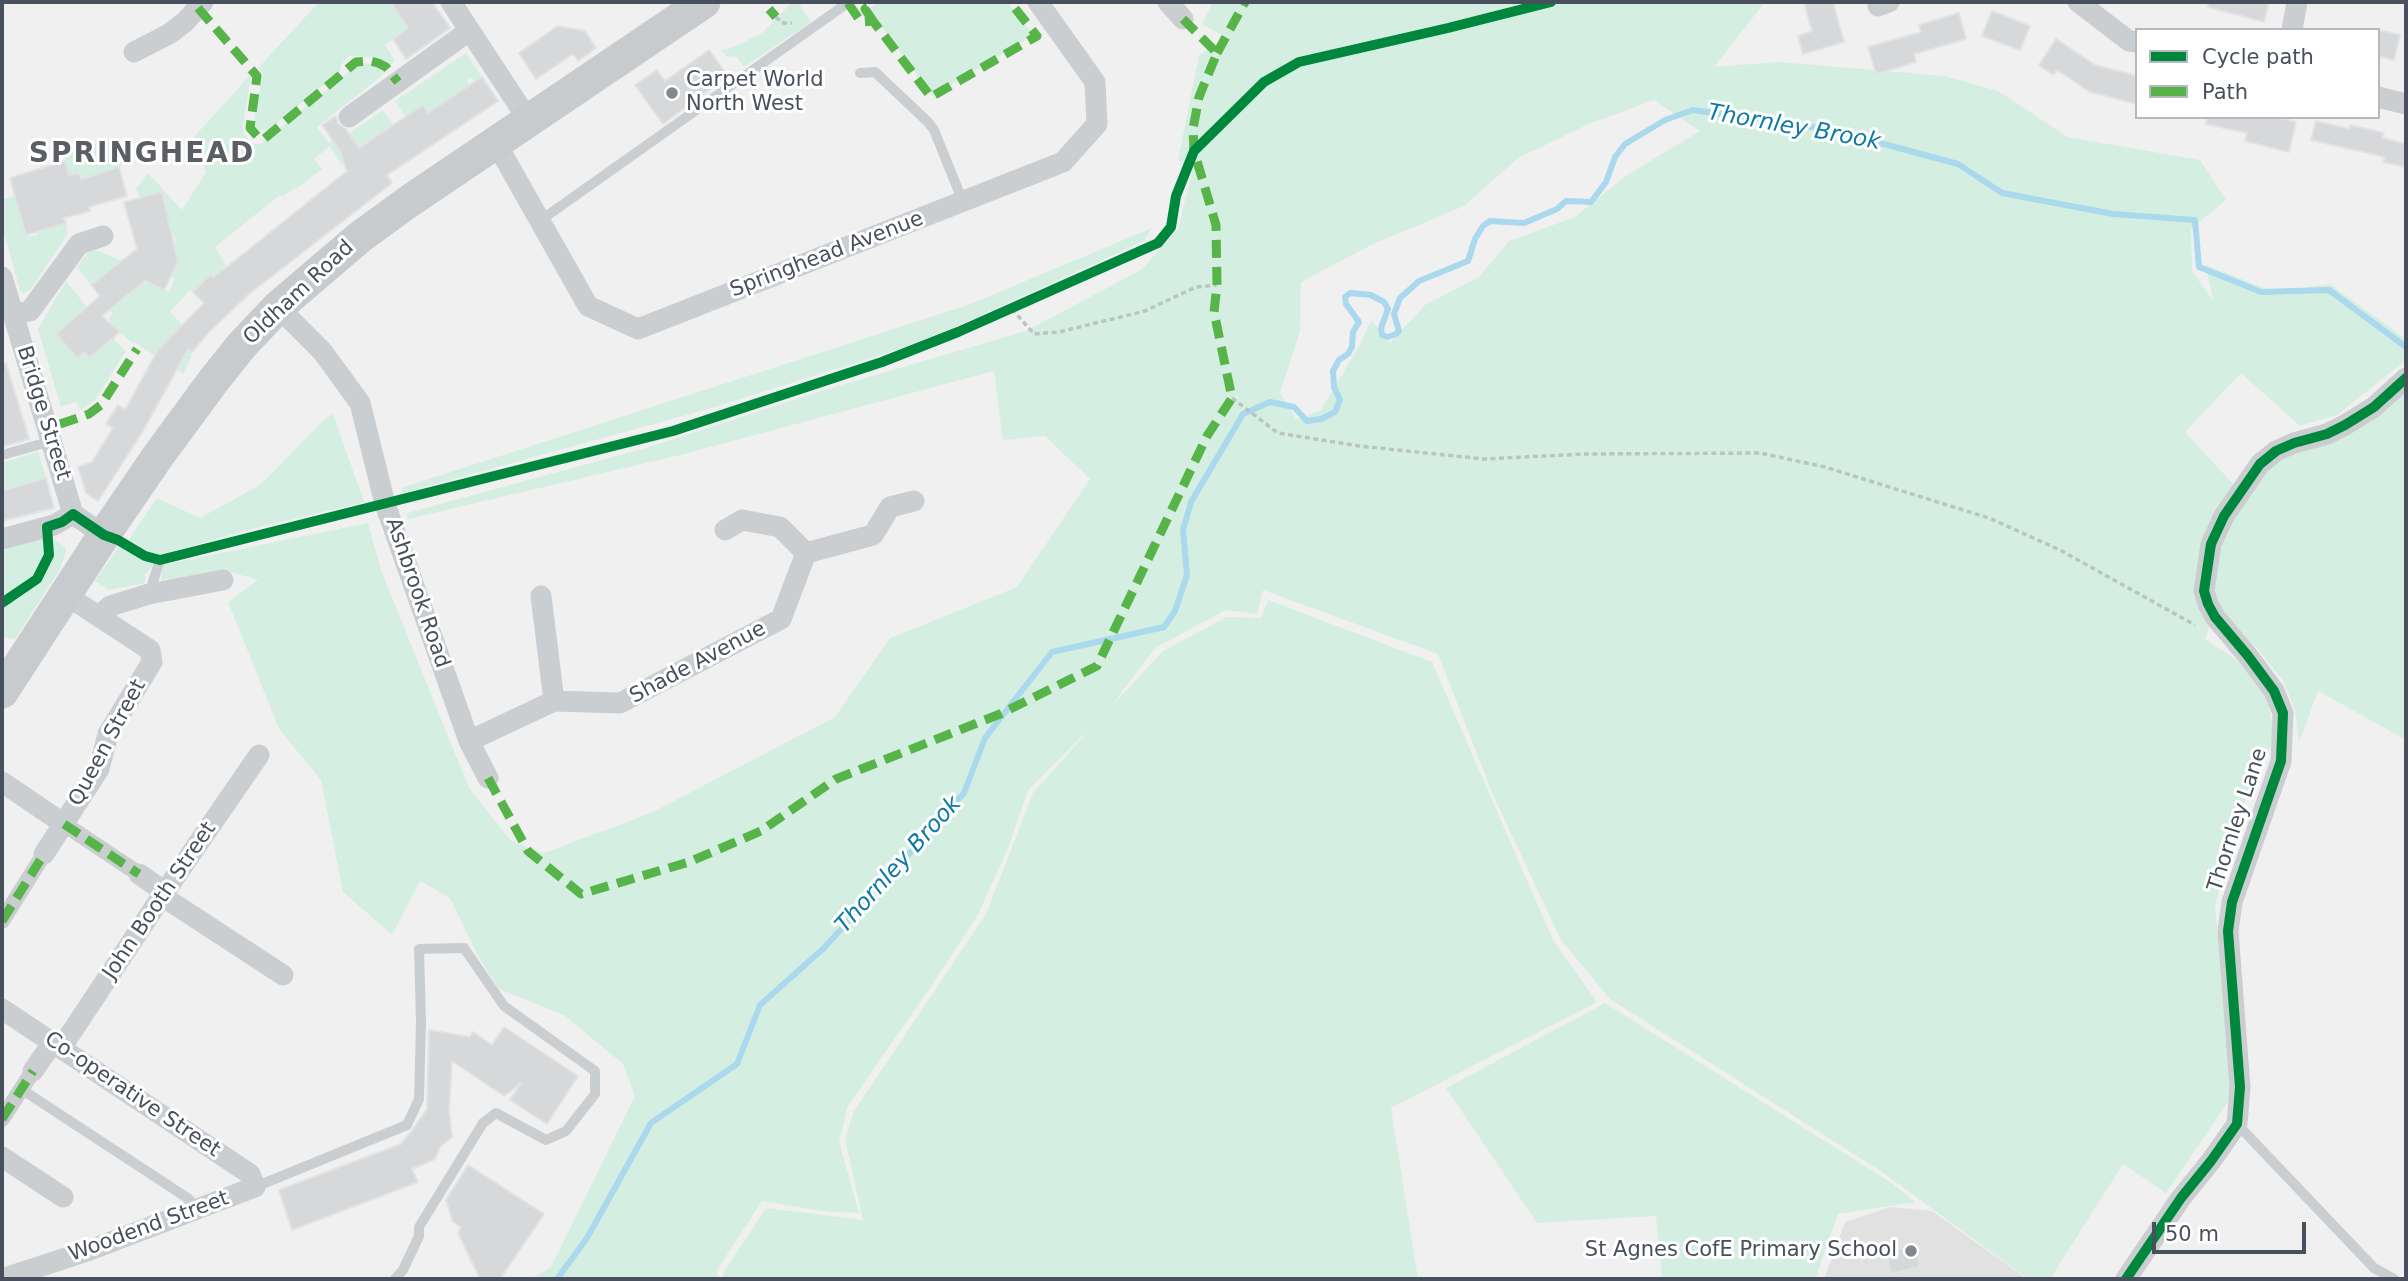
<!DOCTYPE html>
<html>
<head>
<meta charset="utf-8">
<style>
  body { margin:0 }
  #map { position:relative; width:2408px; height:1281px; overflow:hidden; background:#f0f0f0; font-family:"DejaVu Sans",sans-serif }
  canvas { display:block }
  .frame { position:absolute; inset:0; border:4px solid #47505c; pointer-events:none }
  .legend { position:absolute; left:2135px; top:28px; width:245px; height:91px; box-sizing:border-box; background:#fff; border:2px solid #b5b9be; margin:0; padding:9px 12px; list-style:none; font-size:21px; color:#47505c }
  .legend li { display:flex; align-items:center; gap:14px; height:35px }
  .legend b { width:35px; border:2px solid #b5b9be }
  .scale { position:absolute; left:2152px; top:1222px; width:154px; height:32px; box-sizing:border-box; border:4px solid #47505c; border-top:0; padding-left:9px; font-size:21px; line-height:24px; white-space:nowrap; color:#47505c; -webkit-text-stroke:5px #fff; paint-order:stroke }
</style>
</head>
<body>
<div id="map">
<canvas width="2408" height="1281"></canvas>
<div class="frame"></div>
<ul class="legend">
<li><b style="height:9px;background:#00873e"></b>Cycle path</li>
<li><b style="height:9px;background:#57b448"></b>Path</li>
</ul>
<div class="scale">50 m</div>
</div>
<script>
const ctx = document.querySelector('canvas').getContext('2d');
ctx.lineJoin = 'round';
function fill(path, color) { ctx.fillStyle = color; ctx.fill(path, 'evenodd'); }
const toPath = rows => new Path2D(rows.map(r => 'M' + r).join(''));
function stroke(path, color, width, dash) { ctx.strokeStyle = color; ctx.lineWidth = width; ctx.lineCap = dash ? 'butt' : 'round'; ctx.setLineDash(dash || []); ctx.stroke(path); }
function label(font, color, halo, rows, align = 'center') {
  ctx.font = font + ' "DejaVu Sans",sans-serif'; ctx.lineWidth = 6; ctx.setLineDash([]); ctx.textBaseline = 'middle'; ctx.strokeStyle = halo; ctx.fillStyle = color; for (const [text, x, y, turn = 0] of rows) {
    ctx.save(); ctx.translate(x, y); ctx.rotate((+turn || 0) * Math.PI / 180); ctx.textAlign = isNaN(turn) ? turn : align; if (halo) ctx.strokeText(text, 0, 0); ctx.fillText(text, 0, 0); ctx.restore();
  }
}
const education = toPath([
  [1891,1207,1932,1211,2027,1279,1824,1279,1845,1222]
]);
const green = toPath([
  [319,2,391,2,394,6,401,2,420,20,385,45,395,61,391,65,375,58,350,55,340,66,341,70,270,129,261,131,253,125,263,73,259,67],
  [792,2,798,2,811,22,744,67,736,56,727,57,721,50,734,47,762,33],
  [878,2,1007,2,1034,35,932,96,869,9],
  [1213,2,1765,2,1714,67,1778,62,1944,76,1998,91,2068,137,2200,160,2226,200,2191,229,2192,271,2213,301,2206,265,2274,292,2330,284,2406,339,2406,360,2337,415,2300,426,2241,373,2185,432,2233,484,2203,538,2204,618,2209,627,2205,639,2237,660,2265,690,2275,738,2236,820,2215,907,2227,1023,2232,1096,2166,1193,2123,1164,2050,1279,2028,1279,1882,1172,1610,999,1561,940,1493,795,1438,654,1263,590,1257,614,1226,610,1155,648,1109,709,1163,651,1227,617,1261,618,1268,600,1432,662,1553,940,1597,1002,1391,1108,1418,1279,723,1279,723,1273,766,1208,863,1220,845,1139,854,1111,986,914,1033,793,1091,728,1028,790,1009,846,979,913,934,982,848,1106,839,1142,859,1213,823,1211,762,1201,717,1270,718,1279,531,1279,551,1267,635,1096,623,1064,564,1015,499,989,478,956,450,898,420,881,392,935,343,892,321,780,279,729,228,602,258,580,227,571,161,580,163,565,368,523,381,570,469,788,511,841,544,853,651,813,835,717,890,638,1017,587,1090,479,1045,436,1003,440,994,371,684,454,408,519,407,513,646,448,821,391,1026,331,1141,270,1178,229,1193,168,1178,160,1199,55,1229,39,1202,24],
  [1654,100,1700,131,1627,175,1575,217,1509,241,1479,277,1425,305,1390,343,1371,320,1359,346,1320,411,1296,419,1280,393,1300,331,1301,282,1371,245,1464,206,1518,158,1589,124],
  [466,53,482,77,475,82,471,78,467,81,470,85,429,113,423,105,417,109,411,125,395,101],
  [365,63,374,65,385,73,317,127,329,143,343,134,345,136,383,110,399,134,362,152,342,165,330,146,314,159,322,169,296,189,295,188,282,197,280,195,215,247,226,266,213,277,211,275,193,292,190,290,170,312,183,325,173,337,192,352,190,355,192,356,183,374,177,370,184,357,161,345,155,356,134,342,132,343,120,332,114,340,126,351,95,400,81,410,76,402,61,407,38,329,66,281,87,307,84,352,90,358,98,350,107,332,114,326,108,318,113,314,110,309,141,284,149,283,169,292,175,278,171,276,177,265,161,257,176,242,172,230,162,232,155,205,164,202,162,192,141,198,136,189,148,173,182,210,206,172,194,137,251,74,243,128,244,134,252,143,259,145,346,74],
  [116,137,131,154,119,158,122,166,81,179,79,173,69,175,63,154],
  [56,163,58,172,18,207,28,237,37,235,37,232,66,223,68,234,30,290,23,293,20,290,2,226,2,200,33,190,28,172],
  [1152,228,1144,241,957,326,903,348,705,410,403,493,401,488,968,305],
  [97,250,122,261,91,285,77,267,88,252],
  [2406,388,2406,740,2318,691,2299,743,2295,710,2284,682,2258,649,2231,625,2219,607,2213,581,2223,540,2237,507,2263,467],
  [333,414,364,502,259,527,156,556,129,539,157,498,200,518,260,485,325,419],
  [38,452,46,478,2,493,2,463],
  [46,538,44,556,35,577,2,598,2,550],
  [54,539,65,547,66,552,59,571,15,639,2,637,2,608,39,579,52,558],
  [120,545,140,557,157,563,145,574,145,583,108,590,95,581],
  [1605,1003,1893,1184,1915,1202,1838,1214,1815,1279,1662,1279,1656,1216,1537,1223,1446,1088]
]);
const stream = toPath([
  [557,1279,587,1238,651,1123,737,1064,760,1005,824,948,964,793,985,738,1052,652,1164,627,1175,611,1187,575,1183,530,1191,502,1243,414,1270,402,1294,407,1307,421,1321,419,1335,412,1340,400,1334,387,1333,371,1339,360,1348,354,1352,347,1353,332,1359,322,1346,304,1345,297,1350,293,1371,295,1384,302,1388,309,1381,328,1382,335,1388,337,1396,334,1399,331,1394,314,1400,298,1419,281,1468,261,1475,239,1483,226,1490,221,1524,223,1557,209,1566,201,1591,202,1606,182,1615,157,1625,144,1665,120,1693,110,1832,130,1958,164,2002,193,2113,214,2195,220,2199,267,2261,292,2329,290,2406,347]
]);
const building = toPath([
  [391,2,432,2,450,28,406,59,393,39,408,28,391,2],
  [1804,2,1833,2,1844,42,1803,54,1798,36,1812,31,1804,2],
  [2209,2,2269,2,2264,22,2208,7,2209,2],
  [1992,11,2030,26,2020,50,1982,36,1992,11],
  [1959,13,1966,39,1914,54,1916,62,1876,74,1868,47,1921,32,1919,25,1959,13],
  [558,26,585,31,596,48,578,61,573,54,536,79,519,53,558,26],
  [2378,30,2400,35,2394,60,2378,56,2378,30],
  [2056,39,2095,65,2137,76,2137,104,2090,92,2057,70,2053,75,2039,65,2056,39],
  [709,50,728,76,663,124,635,85,657,70,665,81,709,50],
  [482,77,498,101,387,175,392,183,249,294,210,331,192,352,188,349,143,431,98,501,86,493,78,467,92,462,113,428,106,424,118,405,125,410,158,350,204,303,193,292,211,274,213,277,227,267,347,171,340,151,322,125,336,116,338,124,346,129,359,148,423,105,428,113,482,77],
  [2207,117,2275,117,2296,122,2289,152,2245,141,2247,133,2206,124,2207,117],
  [2316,121,2349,129,2350,125,2384,133,2382,138,2406,144,2406,167,2383,162,2385,157,2311,140,2316,121],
  [65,161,69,175,79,173,81,179,119,167,127,196,89,207,90,211,64,218,66,223,26,235,10,178,65,161],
  [162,192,178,262,164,290,145,281,126,296,102,316,120,332,89,358,84,352,77,358,56,334,100,296,91,285,137,249,124,202,162,192],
  [6,363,29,439,2,447,2,364,6,363],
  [46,478,54,508,2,521,2,491,46,478],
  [504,1027,578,1076,547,1124,510,1100,521,1083,504,1096,452,1061,449,1109,452,1137,440,1147,435,1159,412,1169,418,1182,292,1230,279,1190,401,1144,414,1128,427,1109,429,1030,470,1037,473,1032,492,1045,504,1027],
  [468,1165,544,1214,500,1279,480,1279,458,1233,461,1227,453,1222,446,1200,468,1165],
  [1915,1245,1920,1267,1891,1274,1886,1252,1915,1245]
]);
const path = toPath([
  [776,17,782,23,792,23],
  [1012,309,1034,334,1059,332,1145,311,1196,287,1217,285],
  [1232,398,1278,433,1359,446,1484,459,1585,454,1760,453,1825,467,1989,518,2060,550,2195,625],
  [37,579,49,555,49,548]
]);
const service = toPath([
  [860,73,875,72,928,122,934,130,963,202],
  [541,220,849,2],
  [2,455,52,441],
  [149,594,160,560],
  [21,1089,189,1199,196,1210],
  [2237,1124,2374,1268,2394,1279],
  [255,1187,407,1125,419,1099,421,1022,419,949,464,948,504,1006,595,1071,595,1094,566,1131,546,1140,496,1113,483,1123,419,1227,419,1236,403,1270,395,1279]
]);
const pedestrian = toPath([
  [64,824,139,874],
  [2,921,44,854],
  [2,1119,33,1071]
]);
const minor = toPath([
  [451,2,529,121],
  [1168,2,1183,19],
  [2078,2,2129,41,2137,42],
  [1878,6,1889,2],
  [2292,30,2297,2],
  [134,52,169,34,185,22,203,2],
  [2378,97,2406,104],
  [349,117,469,31],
  [496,143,588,306,638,329,1063,162,1097,124,1095,82,1038,2],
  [2,277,73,514,104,535],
  [278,307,322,351,360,403,385,504,469,741,488,778],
  [13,314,30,311,79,244,103,236],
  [725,530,742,520,780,527,806,553],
  [2,539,54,525,73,514],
  [806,553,873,535,890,507,914,501],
  [541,596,554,701],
  [100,615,110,606,149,594,223,580],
  [469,741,554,701,620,703,781,619,806,553],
  [2,782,64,824],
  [44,854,99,769,108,734,152,662,150,650,66,595],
  [139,874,165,892],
  [162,896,283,975],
  [2,1009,250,1174,255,1187,90,1250,2,1279],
  [61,1048,162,896,259,755],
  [33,1071,53,1042],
  [2,1157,63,1197],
  [2126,1279,2181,1198,2211,1161,2237,1124,2240,1087,2228,931,2232,902,2281,761,2283,713,2274,691,2248,656,2215,617,2208,604,2204,591,2211,544,2224,516,2260,464,2276,451,2294,443,2327,434,2345,425,2374,407,2406,378]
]);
const primary = toPath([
  [2,692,104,535,158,456,214,380,242,345,278,307,360,237,408,202,704,2]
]);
const quiet = toPath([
  [848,3,861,22,873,21,931,97,1037,36,1010,2],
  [198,8,257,76,250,128,259,138,264,139,356,62,370,61,378,63,386,67,398,82],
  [769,9,776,17],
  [873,21,865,9,875,2],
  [1217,53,1245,2],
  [60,424,89,414,101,405,137,349],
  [488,778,528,851,581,894,689,862,761,831,836,779,1000,714,1097,666,1207,436,1232,398,1214,312,1217,285,1216,225,1194,151,1193,129,1199,97,1217,53,1183,19],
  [64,824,139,874],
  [2,921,44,854],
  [2,1119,33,1071]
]);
const cycleway = toPath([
  [2,603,37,579,49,555,47,527,62,522,73,514,104,535,118,540,145,556,160,560,673,431,882,362,958,332,1158,243,1171,227,1176,196,1194,151,1264,82,1299,62,1448,28,1551,2],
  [2126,1279,2181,1198,2211,1161,2237,1124,2240,1087,2228,931,2232,902,2281,761,2283,713,2274,691,2248,656,2215,617,2208,604,2204,591,2211,544,2224,516,2260,464,2276,451,2294,443,2327,434,2345,425,2374,407,2406,378]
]);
const markers = [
  [672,93,7,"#828890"],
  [1911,1251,7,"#828890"]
];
const poiNames = [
  ["Carpet World",686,81],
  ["North West",686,105],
  ["St Agnes CofE Primary School",1897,1251,"right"]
];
const streetNames = [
  ["Springhead Avenue",827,255,-21],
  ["Oldham Road",299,293,-43],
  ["Bridge Street",43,413,73],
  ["Ashbrook Road",417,593,71],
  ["Shade Avenue",698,663,-28],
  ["Queen Street",108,743,-62],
  ["Thornley Lane",2238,820,-72],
  ["John Booth Street",160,901,-56],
  ["Co-operative Street",132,1095,34],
  ["Woodend Street",149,1227,-20]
];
const waterNames = [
  ["Thornley Brook",1794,128,10],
  ["Thornley Brook",899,865,-48]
];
const districtNames = [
  ["SPRINGHEAD",142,155]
];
fill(education, '#e2e1e2');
fill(green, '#d4efe1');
stroke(stream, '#aad8ec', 6);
fill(building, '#d7d8da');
stroke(building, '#e1e2e3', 2);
stroke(path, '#b9c5c2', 3.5, [5, 3.5]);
stroke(service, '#cbced1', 10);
stroke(pedestrian, '#cbced1', 16);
stroke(minor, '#cbced1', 21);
stroke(primary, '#c7cbce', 33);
stroke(quiet, '#57b448', 9, [18, 9]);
stroke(cycleway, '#00873e', 10);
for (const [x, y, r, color] of markers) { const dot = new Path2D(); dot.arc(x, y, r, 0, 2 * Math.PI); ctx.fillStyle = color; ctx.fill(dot); stroke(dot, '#fff', 2.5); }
label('21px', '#47505c', '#fff', poiNames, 'left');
label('21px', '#47505c', '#fff', streetNames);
label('italic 23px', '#1079a6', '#fff', waterNames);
ctx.letterSpacing = '2px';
label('bold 28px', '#5b5e64', '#fff', districtNames);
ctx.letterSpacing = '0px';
</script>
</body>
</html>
